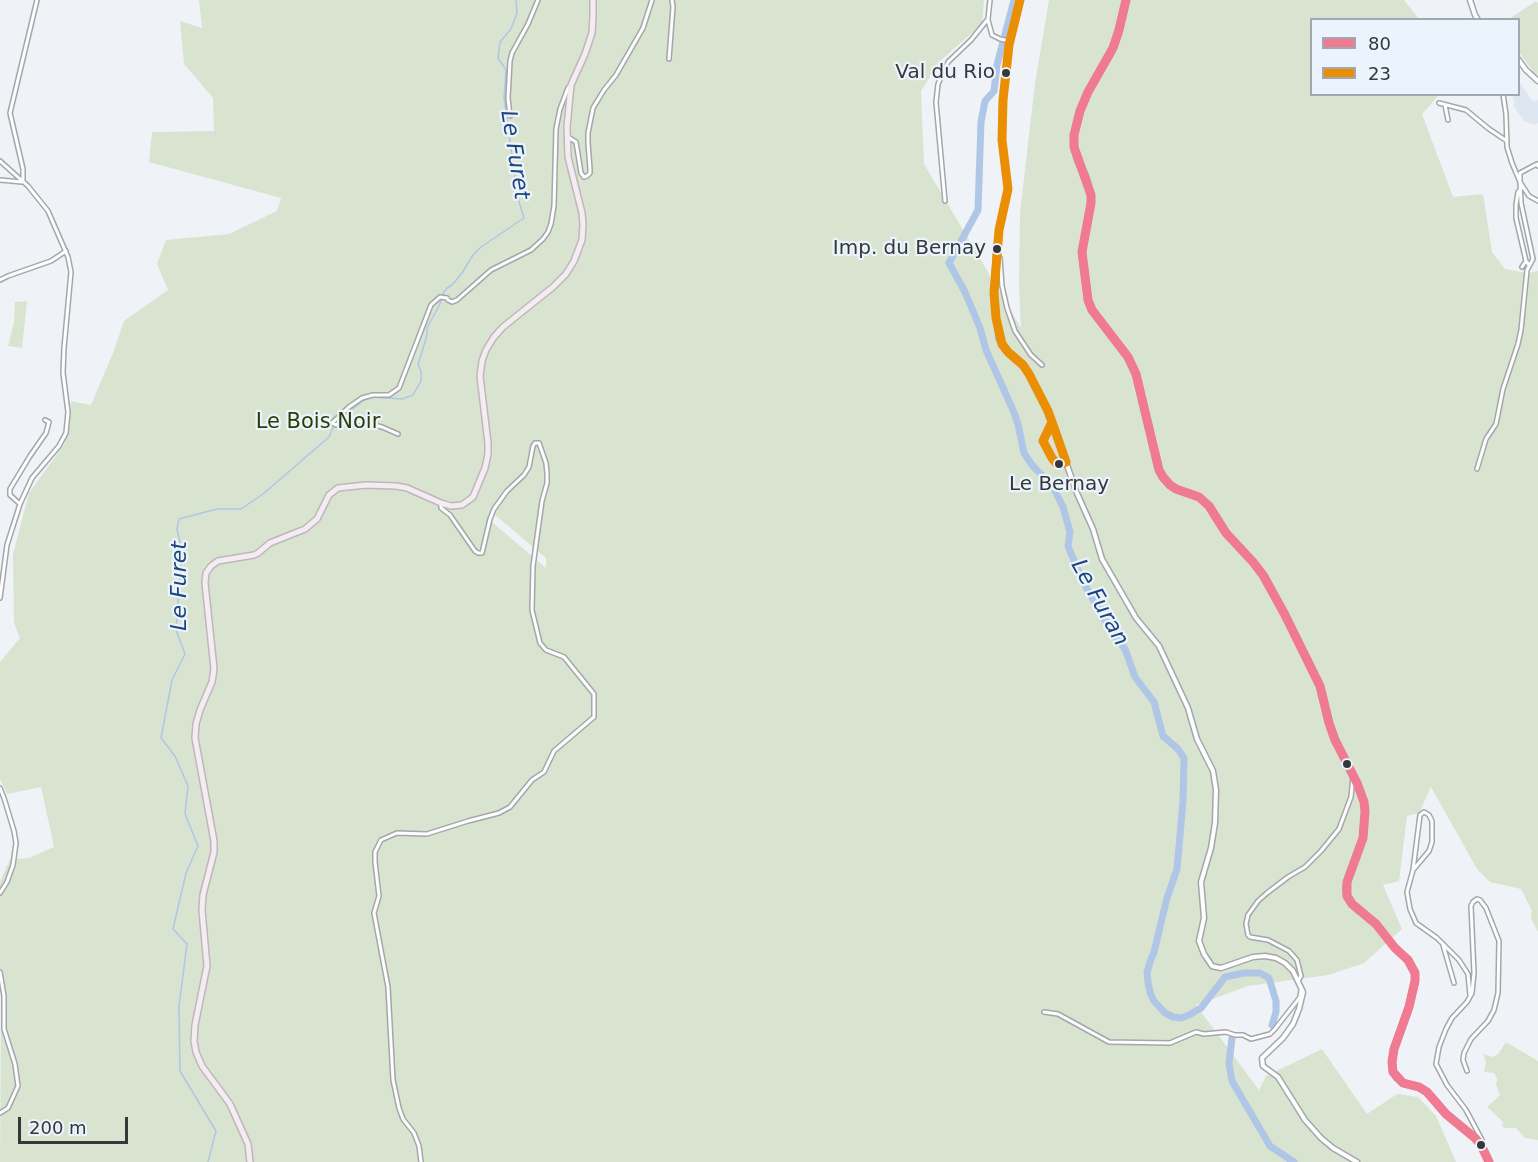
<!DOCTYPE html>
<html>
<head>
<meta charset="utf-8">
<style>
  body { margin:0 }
  #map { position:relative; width:1538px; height:1162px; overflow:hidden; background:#eff3f8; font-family:"DejaVu Sans",sans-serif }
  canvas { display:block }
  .legend { position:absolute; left:1310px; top:18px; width:210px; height:78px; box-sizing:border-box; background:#ebf3fc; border:2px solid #a2a8af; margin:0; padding:8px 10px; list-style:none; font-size:18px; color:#35383b }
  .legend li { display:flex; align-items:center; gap:12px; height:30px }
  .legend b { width:30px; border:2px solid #a2a8af }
  .scale { position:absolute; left:18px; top:1117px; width:110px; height:27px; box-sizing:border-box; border:3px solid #35383b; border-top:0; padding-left:8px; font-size:18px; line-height:21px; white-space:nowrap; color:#35383b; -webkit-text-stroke:4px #ebf3fc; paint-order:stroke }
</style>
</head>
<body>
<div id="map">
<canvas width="1538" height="1162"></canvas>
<ul class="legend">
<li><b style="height:8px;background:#ef7a91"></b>80</li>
<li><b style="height:8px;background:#ea8e03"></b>23</li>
</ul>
<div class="scale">200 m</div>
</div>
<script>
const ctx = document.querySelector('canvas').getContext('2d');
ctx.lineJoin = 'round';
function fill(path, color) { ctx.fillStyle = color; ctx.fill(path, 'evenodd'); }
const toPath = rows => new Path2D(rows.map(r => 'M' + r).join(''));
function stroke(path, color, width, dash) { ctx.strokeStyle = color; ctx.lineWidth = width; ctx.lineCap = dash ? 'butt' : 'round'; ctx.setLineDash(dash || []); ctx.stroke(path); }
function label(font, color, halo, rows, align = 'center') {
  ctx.font = font + ' "DejaVu Sans",sans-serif'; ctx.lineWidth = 4.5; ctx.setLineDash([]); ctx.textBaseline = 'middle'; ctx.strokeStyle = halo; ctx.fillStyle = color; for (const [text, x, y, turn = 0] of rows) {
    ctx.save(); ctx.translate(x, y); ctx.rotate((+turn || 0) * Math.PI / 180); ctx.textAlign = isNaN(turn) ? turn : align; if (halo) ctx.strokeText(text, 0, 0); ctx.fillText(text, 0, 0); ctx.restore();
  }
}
const built = toPath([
  [1519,81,1533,102,1538,100,1538,123,1534,125,1524,121,1513,105,1515,103,1512,95,1518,94]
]);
const green = toPath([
  [199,0,984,0,982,24,939,62,921,91,924,164,1021,328,1019,286,1020,213,1035,83,1049,0,1404,0,1419,19,1312,20,1312,94,1439,95,1422,114,1453,197,1483,194,1492,252,1505,269,1527,273,1538,271,1538,932,1531,918,1532,911,1521,889,1490,882,1477,869,1431,787,1419,813,1407,816,1399,881,1383,885,1402,929,1364,963,1328,975,1248,986,1196,1005,1259,1090,1266,1076,1322,1049,1367,1114,1397,1094,1418,1097,1436,1116,1456,1162,0,1162,1,995,0,989,0,882,10,859,29,858,54,847,41,787,7,794,0,779,0,662,20,638,14,623,13,554,29,493,64,445,70,424,71,401,91,405,113,353,124,321,168,290,157,264,166,240,229,234,277,211,281,198,149,162,152,132,214,131,213,98,184,64,180,21,202,28],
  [495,515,546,558,546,568,492,522],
  [1536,1,1538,3,1538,73,1536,76,1519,52,1518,20,1509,19],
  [27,301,22,348,8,346,14,322,15,302],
  [1506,1042,1538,1061,1538,1140,1525,1138,1516,1128,1504,1128,1502,1125,1503,1122,1487,1107,1500,1095,1496,1085,1497,1079,1494,1073,1484,1072,1486,1062,1483,1054,1493,1057,1498,1054]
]);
const stream = toPath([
  [208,1162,216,1131,180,1071,179,1006,187,944,173,929,186,873,198,846,185,814,188,786,175,756,161,738,172,680,185,654,176,630,182,551,177,529,179,519,217,509,241,509,263,494,329,437,335,423,364,400,372,397,402,399,413,395,421,381,421,371,418,365,427,335,427,328,440,304,442,295,447,288,452,285,462,273,473,255,481,247,524,218,518,198,504,98,506,70,498,58,500,42,511,29,517,13,516,0]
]);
const river = toPath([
  [1014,0,997,65,994,91,985,101,981,122,978,210,949,263,965,292,980,328,986,350,1013,410,1018,424,1024,453,1032,465,1053,487,1063,507,1070,532,1068,546,1082,580,1113,634,1125,649,1135,677,1154,702,1163,736,1178,749,1184,758,1183,801,1177,869,1167,898,1154,952,1150,962,1147,972,1148,983,1151,995,1154,1001,1165,1013,1173,1017,1181,1018,1189,1015,1201,1008,1225,977,1244,973,1260,973,1269,978,1276,1001,1276,1012,1272,1025],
  [1232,1038,1229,1063,1232,1081,1270,1146,1294,1162]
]);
const minor = toPath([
  [988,20,992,35,1000,39,1010,41],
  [669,59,673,7,672,0],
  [1439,103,1466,110,1489,129,1507,141],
  [1445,105,1448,120],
  [510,116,508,98,510,61,512,53,528,24,538,0],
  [568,137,576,142,581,173,584,177,587,176,590,173,590,169,588,143,588,133,593,108,604,90,616,75,643,28,652,0],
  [0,161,28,186,48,211,68,257,71,272,64,348,63,373,68,412,66,433,59,446,32,478,20,504,7,545,0,598],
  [1538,166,1537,164,1520,173,1520,182,1529,196,1538,201],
  [0,180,22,182],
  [23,182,23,169,10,113,37,0],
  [1521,189,1518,192,1516,205,1516,218,1526,261,1529,265],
  [945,201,936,102,938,84,948,62,971,40,988,19,990,0],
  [996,255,1000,258,1002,286,1007,308,1015,331,1031,355,1042,365],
  [1522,267,1526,261],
  [0,280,8,276,51,261,66,251],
  [398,434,382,427,362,422,348,420,340,422,336,425,332,423,349,407,362,398,373,395,389,395,399,388,431,305,440,297,447,298,448,300,452,302,457,300,491,270,531,250,543,239,548,232,551,224,554,206,556,129,560,109,568,88,570,86],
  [1477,469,1486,439,1496,424,1503,389,1518,344,1521,330,1527,270,1533,259,1521,203,1520,182,1512,163,1507,147,1506,114,1503,94],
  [20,504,10,495,10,489,30,456,46,433,49,422,45,420],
  [0,788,4,798,14,831,16,843,13,865,7,882,0,893],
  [1413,870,1429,851,1432,842,1432,821,1429,815,1424,812,1420,815,1413,870,1407,892,1410,909,1416,923,1437,938,1459,960,1468,974,1470,995],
  [1443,945,1454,983],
  [0,972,4,996,4,1029,15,1064,18,1086,8,1108,0,1113],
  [1298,981,1301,976,1297,960,1289,951,1268,940,1250,937,1248,935,1246,924,1248,915,1258,901,1267,893,1288,877,1305,867,1321,851,1339,829,1351,797,1353,777],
  [1044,1012,1058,1014,1109,1042,1170,1043,1196,1032,1204,1034,1226,1032,1235,1035,1243,1035,1251,1039,1270,1034,1275,1029,1297,1001,1300,997,1301,990],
  [1467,1071,1463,1060,1464,1053,1471,1039,1488,1021,1494,1010,1498,993,1499,941,1486,908,1480,900,1477,899,1473,902,1471,906,1474,973,1472,993,1467,1002,1452,1018,1446,1029,1439,1047,1436,1064,1447,1085,1466,1110,1482,1140,1481,1144],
  [421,1162,419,1146,414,1133,403,1119,399,1108,393,1080,388,987,374,913,379,896,375,862,375,852,381,840,397,833,427,834,468,821,499,813,510,807,532,780,544,772,554,751,594,717,594,694,564,657,546,650,540,643,532,610,533,566,542,501,547,483,547,473,546,463,539,443,535,443,533,446,529,467,524,475,507,491,494,509,490,519,482,553,478,553,475,551,450,515,441,508,441,503]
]);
const tertiary = toPath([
  [1020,0,1009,45,1003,100,1002,140,1008,189,999,230,996,255,994,293,996,318,999,339,1004,348,1023,365,1035,385,1052,422,1076,491,1093,529,1102,559,1136,618,1159,646,1188,708,1197,739,1213,771,1216,790,1215,823,1211,848,1201,882,1204,918,1199,941,1204,954,1212,966,1216,967,1221,968,1253,957,1265,956,1276,958,1285,963,1293,971,1303,992,1299,1009,1293,1024,1283,1038,1262,1058,1263,1066,1278,1077,1305,1120,1321,1138,1333,1148,1357,1162],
  [1470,0,1475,15,1478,20],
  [1518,59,1526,70,1538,81]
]);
const secondary = toPath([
  [1126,0,1119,30,1113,48,1088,92,1080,111,1074,135,1074,147,1078,161,1085,175,1091,195,1091,203,1082,252,1088,300,1092,310,1128,357,1136,374,1159,470,1163,477,1170,485,1176,489,1199,497,1209,506,1226,533,1253,562,1263,575,1284,613,1320,686,1329,723,1335,740,1357,783,1364,802,1365,811,1363,838,1347,882,1346,889,1347,896,1352,904,1376,924,1395,948,1408,960,1415,973,1415,981,1409,1007,1394,1049,1392,1062,1393,1072,1397,1078,1403,1083,1419,1087,1427,1092,1446,1114,1475,1138,1481,1145,1489,1162]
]);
const primary = toPath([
  [250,1162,248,1144,230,1104,202,1066,196,1052,194,1041,195,1025,207,966,202,910,203,895,214,852,214,841,195,738,196,724,200,710,212,682,214,669,205,583,206,573,211,566,218,561,254,555,258,553,270,543,305,529,317,519,329,495,338,488,366,485,396,486,407,488,441,503,451,506,462,505,473,497,485,468,488,454,488,443,480,376,482,361,486,350,494,337,503,327,553,287,566,274,574,261,582,240,583,225,582,213,568,157,567,127,571,85,585,54,592,33,593,16,593,0]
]);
const bus1 = toPath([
  [1126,0,1119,30,1113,48,1088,92,1080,111,1074,135,1074,147,1091,195,1091,203,1082,252,1088,300,1092,310,1128,357,1136,374,1159,470,1163,477,1170,485,1176,489,1199,497,1209,506,1226,533,1253,562,1263,575,1284,613,1320,686,1329,723,1335,740,1357,783,1364,802,1365,811,1363,838,1347,882,1347,896,1352,904,1376,924,1395,948,1408,960,1415,973,1415,981,1409,1007,1394,1049,1392,1062,1393,1072,1403,1083,1419,1087,1427,1092,1446,1114,1475,1138,1481,1145,1489,1162]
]);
const bus2 = toPath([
  [1020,0,1009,45,1003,100,1002,140,1008,189,999,230,994,293,996,318,1002,344,1008,352,1023,365,1029,374,1048,411,1052,422],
  [1052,422,1066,462,1061,464,1056,463,1052,458,1043,441,1052,422]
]);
const markers = [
  [1006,73,5,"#35383b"],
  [997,249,5,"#35383b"],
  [1059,464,5,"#35383b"],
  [1347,764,5,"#35383b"],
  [1481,1145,5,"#35383b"]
];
const busNames = [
  ["Val du Rio",995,73],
  ["Imp. du Bernay",986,249],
  ["Le Bernay",1059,485,"center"]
];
const parkNames = [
  ["Le Bois Noir",318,423]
];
const waterNames = [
  ["Le Furet",514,155,81],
  ["Le Furet",180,586,-90],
  ["Le Furan",1099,603,61]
];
fill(built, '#dee7f1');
fill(green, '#d9e4d0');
stroke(stream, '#afc6e6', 1.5);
stroke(river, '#afc6e6', 7);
stroke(minor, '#a4a7aa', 6);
stroke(tertiary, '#a4a7aa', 7);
stroke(secondary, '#a4a7aa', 8);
stroke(primary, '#c0b6bc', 8);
stroke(minor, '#fdfdfe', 3);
stroke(tertiary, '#fdfdfe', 4);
stroke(secondary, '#fdfdfe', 4.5);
stroke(primary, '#f3ecf0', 5);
stroke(bus1, '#ef7a91', 9);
stroke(bus2, '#ea8e03', 9);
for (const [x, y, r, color] of markers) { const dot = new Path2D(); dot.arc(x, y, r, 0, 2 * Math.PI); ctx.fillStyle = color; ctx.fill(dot); stroke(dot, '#ebf3fc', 2); }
label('20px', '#35383b', '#ebf3fc', busNames, 'right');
label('21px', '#2b3d03', '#ebf3fc', parkNames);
label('italic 22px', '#1e457b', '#ebf3fc', waterNames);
</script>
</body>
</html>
